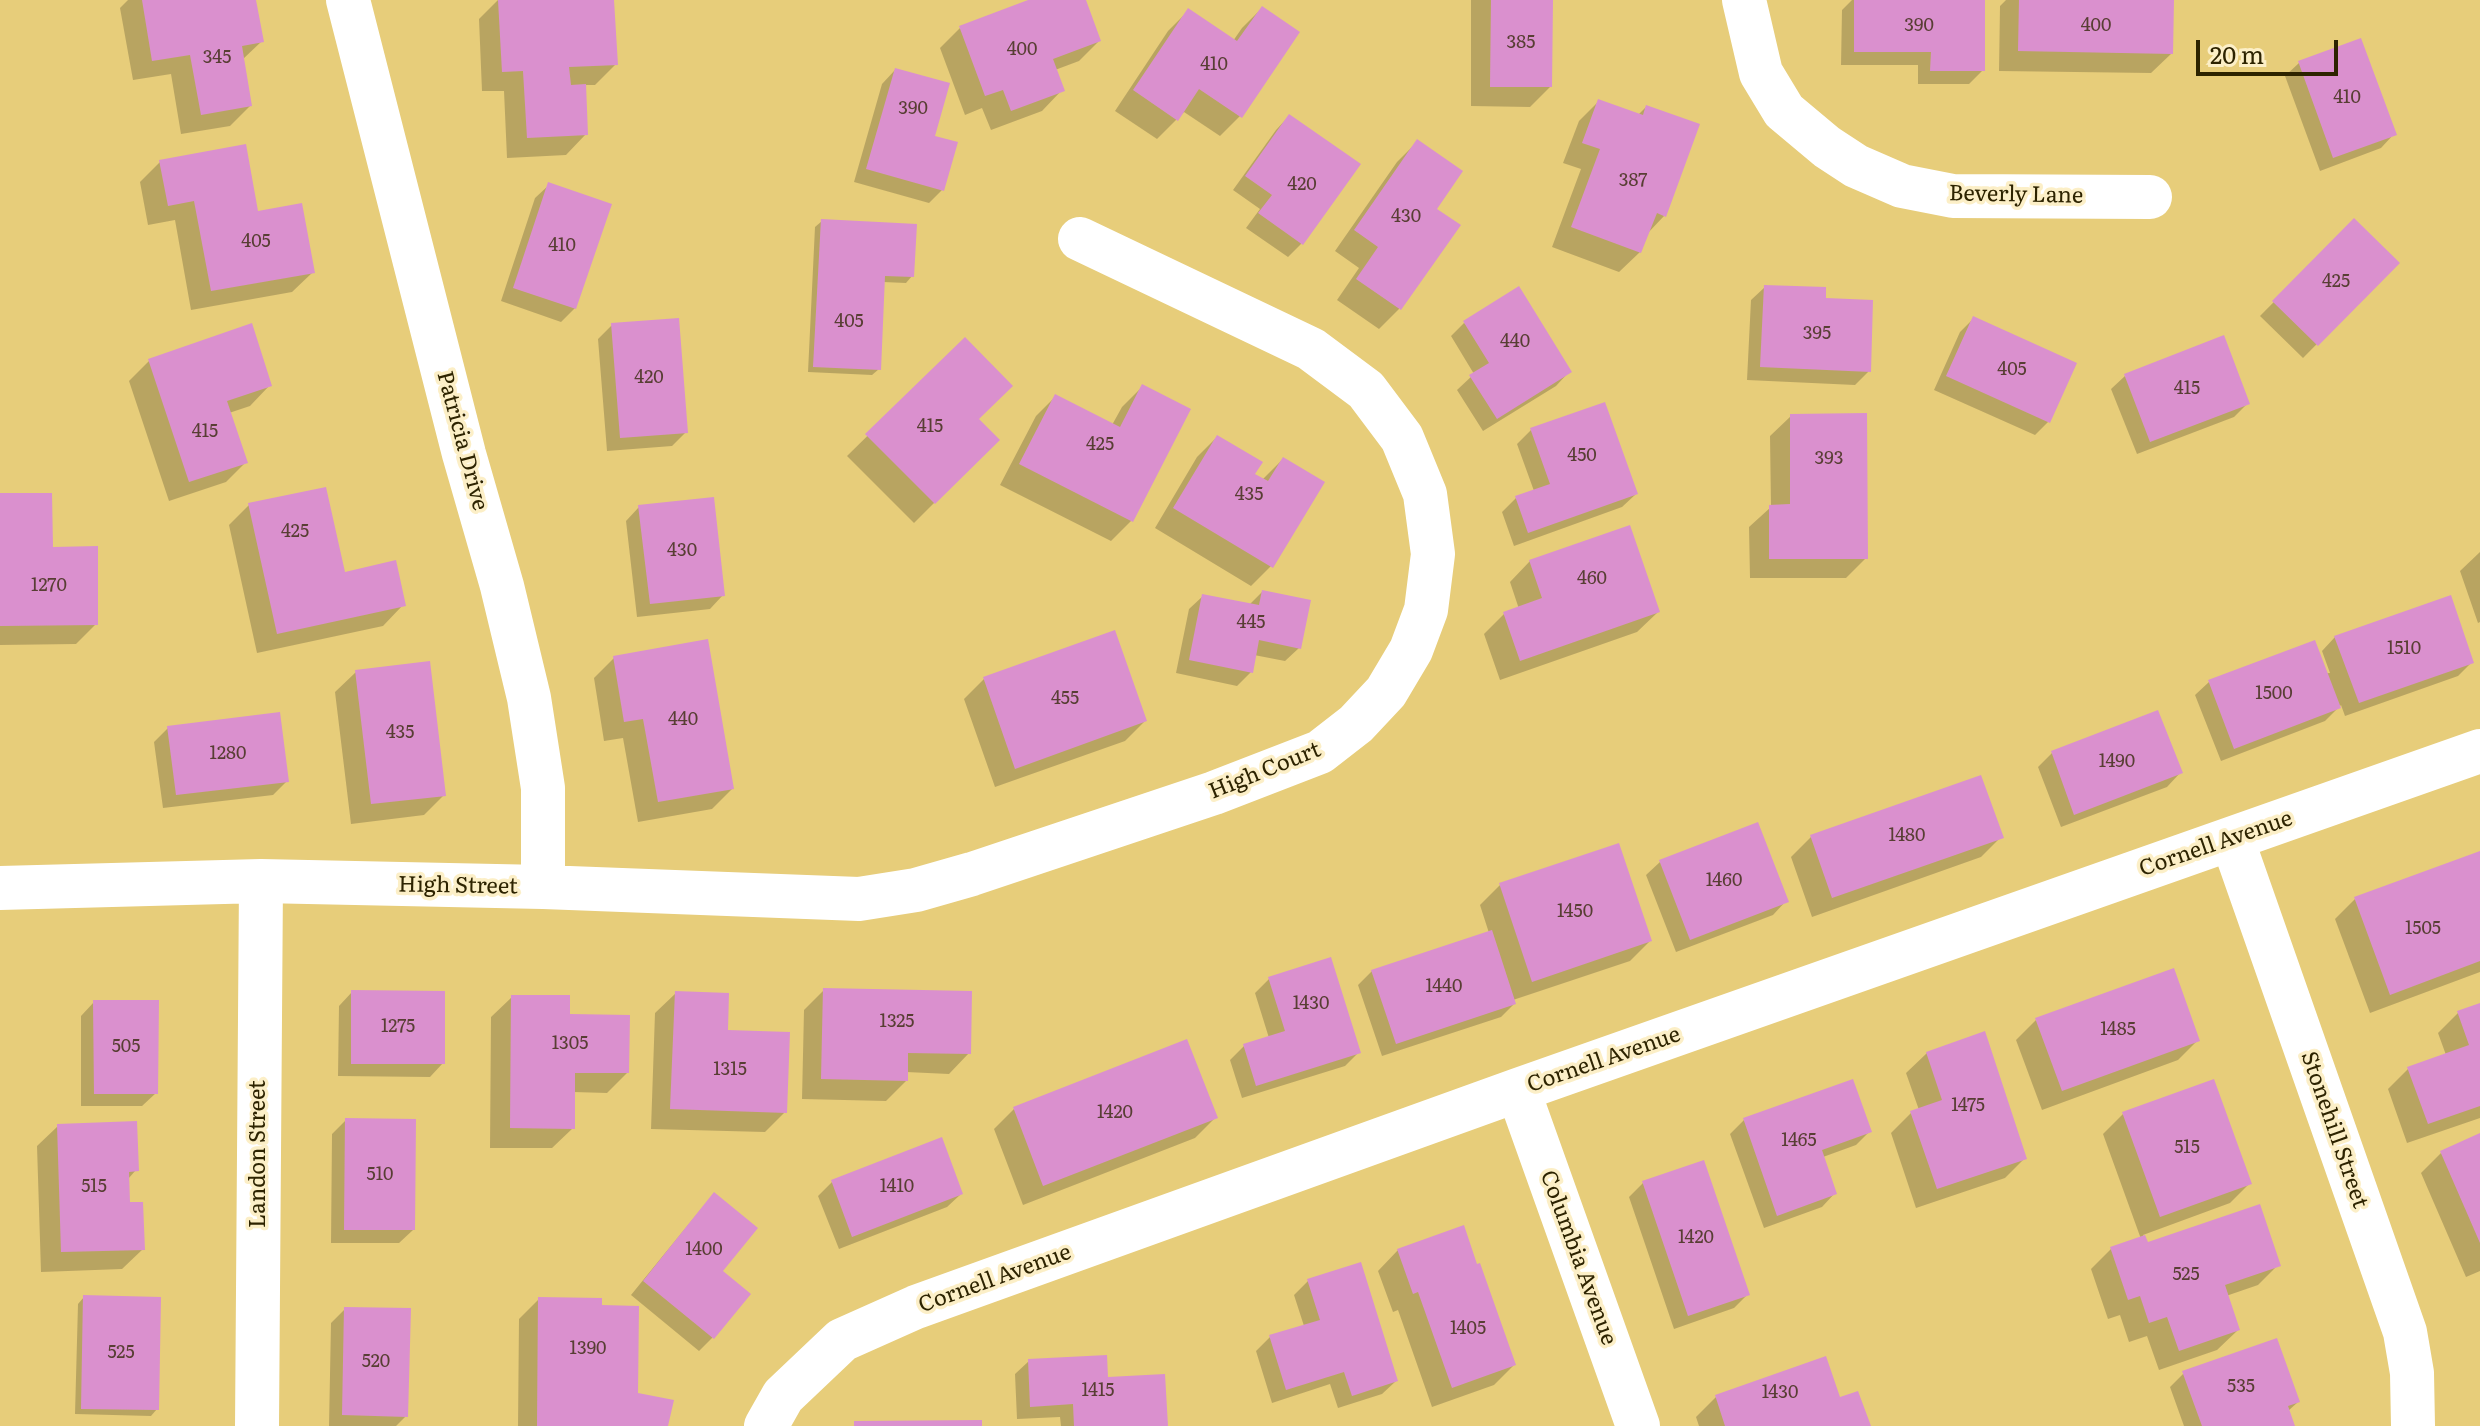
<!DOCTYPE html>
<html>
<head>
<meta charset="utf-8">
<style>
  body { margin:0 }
  #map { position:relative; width:2480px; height:1426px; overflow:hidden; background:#e7cd7a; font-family:Literata,serif }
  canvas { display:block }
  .scale { position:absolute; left:2196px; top:40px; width:142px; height:36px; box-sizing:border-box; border:4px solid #2d2300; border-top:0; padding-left:10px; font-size:24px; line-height:28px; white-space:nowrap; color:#2d2300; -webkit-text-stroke:6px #fcefc7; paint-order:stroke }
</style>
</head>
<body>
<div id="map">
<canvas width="2480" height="1426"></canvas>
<div class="scale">20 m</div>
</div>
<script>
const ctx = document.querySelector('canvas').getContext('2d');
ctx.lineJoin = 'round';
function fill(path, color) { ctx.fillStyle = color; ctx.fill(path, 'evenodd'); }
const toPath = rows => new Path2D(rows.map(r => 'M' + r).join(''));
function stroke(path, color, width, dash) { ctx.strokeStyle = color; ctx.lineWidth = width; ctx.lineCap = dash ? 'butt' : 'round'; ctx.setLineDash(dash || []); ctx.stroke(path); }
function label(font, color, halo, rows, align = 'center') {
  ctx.font = font + ' Literata,serif'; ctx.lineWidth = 7; ctx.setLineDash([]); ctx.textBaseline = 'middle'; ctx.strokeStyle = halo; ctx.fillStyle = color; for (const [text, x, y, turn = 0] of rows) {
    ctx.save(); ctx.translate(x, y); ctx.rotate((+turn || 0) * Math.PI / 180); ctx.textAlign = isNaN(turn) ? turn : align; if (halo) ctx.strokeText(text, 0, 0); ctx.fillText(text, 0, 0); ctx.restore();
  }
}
const shadow = toPath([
  [128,0,254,0,262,41,242,60,250,106,230,126,181,134,171,74,133,80,120,8],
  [498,0,612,0,616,64,595,85,584,85,586,134,566,155,507,158,504,91,482,91,479,19],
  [1034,0,1083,0,1099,41,1079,61,1055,70,1062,90,1042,111,991,130,982,108,965,115,940,48,960,28],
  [1471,0,1551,0,1550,87,1530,107,1471,106],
  [1852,0,1983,0,1982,71,1969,84,1918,84,1918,65,1841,65,1842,10],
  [2006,0,2172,0,2172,53,2151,73,1999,71,2000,6],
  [1262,8,1240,116,1220,136,1184,112,1157,139,1115,111,1168,31,1188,11,1233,41,1242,28],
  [2360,40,2394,134,2381,148,2320,171,2285,76,2299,63],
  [895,70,932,137,942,190,929,203,854,182,882,84],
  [1599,101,1638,115,1646,107,1664,216,1647,234,1640,252,1619,272,1552,247,1581,169,1563,163,1579,121],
  [1289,116,1301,244,1288,257,1246,228,1260,209,1233,190,1276,130],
  [1417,142,1434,210,1458,226,1399,309,1379,329,1337,300,1359,268,1335,251,1397,162],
  [160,162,256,214,313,272,292,292,191,310,175,220,148,225,140,182],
  [549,185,575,308,561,322,501,301,535,198],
  [822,221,912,276,906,283,883,282,879,369,872,375,808,372,815,227],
  [2354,221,2397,263,2303,358,2260,316],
  [1765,287,1869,371,1855,385,1747,380,1751,300],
  [1974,318,2049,421,2035,435,1934,390,1960,332],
  [1464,323,1569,372,1556,386,1483,431,1457,390,1474,374,1451,336],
  [612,325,686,432,672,446,607,451,598,339],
  [965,340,976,420,997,440,914,523,847,456],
  [149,361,270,385,250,406,229,413,246,462,226,482,169,501,129,381],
  [2125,376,2248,403,2234,417,2137,454,2111,389],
  [1142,387,1188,410,1131,521,1111,541,1000,485,1036,416,1056,396,1112,425,1122,407],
  [1791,416,1866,558,1846,578,1750,578,1749,527,1771,507,1770,436],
  [1531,430,1636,494,1622,507,1514,546,1502,512,1516,498,1534,491,1517,444],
  [1217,437,1252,475,1263,479,1283,459,1271,566,1251,586,1155,528,1197,457],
  [0,495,51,549,96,624,76,644,0,645],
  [249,505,343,574,403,605,383,626,257,653,229,525],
  [639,507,723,595,710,609,637,617,626,521],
  [2480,552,2480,622,2478,623,2460,571],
  [1530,561,1658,612,1637,632,1500,680,1484,634,1504,614,1519,609,1510,582],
  [1262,592,1299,648,1285,661,1254,655,1251,672,1237,686,1176,673,1189,609,1203,596,1249,605],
  [2335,637,2472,662,2458,676,2345,716,2341,705,2325,721,2221,761,2195,695,2209,682,2330,673,2322,651],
  [614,658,732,789,712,809,638,822,623,738,604,741,594,678],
  [356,672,444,795,424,815,351,824,335,692],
  [984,679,1145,721,1125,741,995,787,964,699],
  [168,728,287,781,273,795,163,808,154,742],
  [2052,753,2180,773,2167,787,2061,827,2038,767],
  [1811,837,2001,837,1981,857,1812,917,1791,857],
  [2480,853,2480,972,2370,1013,2335,919,2355,899],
  [1660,862,1786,901,1773,915,1676,952,1646,875],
  [1500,885,1650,941,1630,961,1513,1000,1514,1004,1501,1017,1382,1056,1358,985,1372,971,1489,933,1480,905],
  [1269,979,1359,1052,1345,1066,1242,1098,1230,1060,1244,1046,1269,1038,1255,993],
  [824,990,969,1053,949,1074,906,1072,906,1081,886,1101,802,1099,804,1010],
  [352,992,443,1063,430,1077,338,1076,339,1006],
  [676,993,785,1112,765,1132,651,1129,655,1013],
  [512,997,568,1016,627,1073,607,1093,573,1092,573,1128,552,1148,490,1148,491,1017],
  [94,1002,156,1093,142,1106,81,1106,81,1016],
  [2480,1005,2480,1118,2407,1143,2388,1089,2408,1069,2446,1055,2438,1033,2458,1013],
  [2036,1020,2198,1040,2178,1060,2042,1110,2016,1040],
  [1927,1053,2025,1158,2005,1178,1916,1208,1891,1133,1911,1113,1919,1110,1906,1073],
  [1014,1109,1215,1118,1195,1138,1023,1205,994,1129],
  [2123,1114,2250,1183,2230,1203,2143,1235,2146,1244,2278,1265,2258,1285,2226,1296,2238,1330,2217,1350,2159,1370,2147,1336,2129,1342,2120,1315,2108,1319,2091,1269,2111,1249,2141,1239,2103,1134],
  [346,1120,413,1230,399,1243,331,1243,332,1134],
  [1744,1120,1870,1131,1856,1145,1823,1157,1835,1193,1822,1207,1764,1228,1730,1134],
  [58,1126,136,1170,128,1179,128,1204,143,1249,122,1269,41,1272,37,1146],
  [2480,1136,2480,1271,2466,1277,2421,1173,2441,1153],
  [832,1182,961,1194,947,1207,839,1249,818,1196],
  [1643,1183,1748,1294,1734,1308,1674,1329,1629,1197],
  [701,1209,720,1271,713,1337,699,1351,631,1295],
  [1398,1250,1514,1365,1494,1385,1432,1407,1398,1310,1393,1312,1378,1271],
  [1308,1281,1396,1381,1382,1394,1338,1408,1330,1384,1272,1403,1256,1351,1270,1337,1304,1326,1294,1295],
  [84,1297,157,1409,151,1416,75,1414,78,1304],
  [539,1299,636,1394,666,1426,518,1426,519,1319],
  [345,1309,406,1416,396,1426,329,1426,331,1323],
  [1825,1359,1838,1399,1869,1426,1699,1426,1696,1417,1716,1397],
  [1029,1361,1106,1379,1166,1426,1061,1426,1060,1417,1017,1419,1015,1374],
  [2184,1373,2298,1402,2288,1411,2293,1426,2184,1426,2170,1387]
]);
const building = toPath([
  [142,0,256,0,264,42,242,46,252,106,201,115,190,55,152,61],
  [498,0,614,0,618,65,569,67,571,85,586,84,588,135,527,138,523,71,502,72],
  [1028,0,1086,0,1101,41,1053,59,1065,91,1011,111,1003,90,985,96,959,26],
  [1491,0,1553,0,1552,87,1490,87],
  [1854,0,1985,0,1985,71,1930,71,1931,52,1854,52],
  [2019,0,2174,0,2173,54,2018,51],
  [1262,6,1300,32,1242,118,1199,89,1178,121,1133,90,1188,8,1237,41],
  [2361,38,2397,135,2333,158,2298,61],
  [895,68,950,83,935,136,958,142,944,191,866,169],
  [1598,99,1643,115,1646,105,1700,124,1666,217,1657,213,1641,253,1571,227,1600,149,1582,143],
  [1289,114,1361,164,1303,245,1258,213,1272,195,1245,176],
  [1417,139,1463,171,1437,209,1461,225,1401,310,1356,279,1378,247,1354,230],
  [246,144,258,211,302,203,315,273,211,291,194,201,168,206,159,160],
  [548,182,612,204,576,309,513,288],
  [2354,218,2400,263,2318,346,2272,301],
  [821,219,917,224,914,277,885,276,881,370,813,367],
  [1764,285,1826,287,1826,298,1873,300,1871,372,1760,367],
  [1519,286,1572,372,1497,419,1469,375,1489,363,1463,321],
  [1973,316,2077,363,2050,423,1946,376],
  [679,318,688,433,620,438,611,323],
  [252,323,272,386,227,401,248,463,189,482,148,359],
  [2224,335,2250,404,2150,442,2124,374],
  [965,337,1013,386,979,419,1000,440,935,504,865,434],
  [1142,384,1191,409,1133,522,1019,464,1055,394,1120,427],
  [1605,402,1638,494,1528,533,1515,496,1550,484,1530,428],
  [1867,413,1868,559,1769,559,1769,505,1790,504,1790,414],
  [1217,435,1263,462,1255,474,1268,481,1283,457,1325,482,1273,568,1173,508],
  [326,487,345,572,396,560,406,606,277,634,248,503],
  [0,493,52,493,53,547,98,546,98,625,0,626],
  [714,497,725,596,650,604,638,505],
  [1630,525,1660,612,1520,661,1503,612,1542,598,1529,560],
  [1262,590,1311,600,1301,649,1259,640,1253,673,1189,660,1202,594,1259,605],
  [2451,595,2474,663,2359,703,2334,636],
  [1115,630,1147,721,1015,769,983,677],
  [708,639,734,789,658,802,643,719,624,722,613,656],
  [2315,640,2341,708,2234,749,2208,680],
  [430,661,446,796,371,804,355,670],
  [2158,710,2183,773,2074,815,2051,751],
  [280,712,289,782,176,795,167,726],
  [1981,775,2004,838,1832,898,1810,835],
  [1758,822,1789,902,1690,940,1659,860],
  [1619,843,1652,941,1532,982,1499,883],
  [2480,851,2480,961,2390,995,2354,897],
  [1492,930,1516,1004,1396,1044,1371,970],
  [1331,957,1361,1053,1256,1086,1243,1044,1285,1031,1268,977],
  [2174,968,2200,1041,2062,1091,2035,1018],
  [823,988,972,991,971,1054,908,1053,908,1081,821,1079],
  [351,990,445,991,445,1064,351,1064],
  [675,991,729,993,728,1030,790,1032,787,1113,670,1109],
  [511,995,570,995,570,1014,630,1015,629,1073,575,1073,575,1129,510,1128],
  [93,1000,159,1000,158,1094,94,1094],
  [2480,1003,2480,1106,2428,1124,2407,1067,2469,1045,2457,1011],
  [1985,1031,2027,1159,1937,1189,1910,1111,1942,1100,1926,1052],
  [1187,1039,1218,1118,1043,1186,1013,1107],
  [1853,1079,1872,1132,1822,1150,1837,1194,1777,1216,1743,1118],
  [2214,1079,2252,1184,2160,1217,2122,1112],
  [345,1118,416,1119,415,1230,344,1230],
  [137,1121,139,1171,129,1172,130,1202,143,1202,145,1250,61,1252,57,1124],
  [2480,1133,2480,1243,2440,1151],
  [942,1137,963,1194,852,1237,831,1180],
  [1704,1160,1750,1295,1688,1316,1642,1181],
  [714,1192,758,1228,723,1271,751,1294,714,1339,643,1281],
  [2260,1204,2281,1266,2225,1285,2240,1330,2179,1351,2167,1317,2149,1323,2140,1296,2128,1300,2110,1247,2145,1235,2148,1242],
  [1464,1225,1477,1264,1480,1263,1516,1365,1452,1388,1418,1292,1413,1294,1397,1249],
  [1361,1262,1398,1381,1352,1396,1344,1372,1286,1390,1269,1335,1320,1320,1307,1279],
  [83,1295,161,1297,159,1410,81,1409],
  [538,1297,602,1298,602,1305,639,1306,638,1393,674,1400,668,1426,537,1426],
  [344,1307,411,1308,408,1417,342,1415],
  [2277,1338,2300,1402,2288,1406,2295,1426,2202,1426,2182,1371],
  [1107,1355,1108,1377,1165,1374,1168,1426,1074,1426,1073,1404,1030,1407,1028,1359],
  [1826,1356,1840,1397,1858,1391,1871,1426,1725,1426,1715,1395],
  [982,1420,982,1426,854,1426,854,1421]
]);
const minor = toPath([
  [348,0,464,454,502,586,529,698,543,788,543,887],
  [1744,0,1761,73,1784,111,1827,147,1856,166,1902,186,1953,196,2150,197],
  [2232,839,2405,1332,2412,1373,2413,1426],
  [0,888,261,881,543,887,859,899,916,890,972,874,1214,793,1320,752,1356,724,1386,692,1411,650,1426,610,1433,554,1425,494,1402,438,1366,390,1311,349,1080,239],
  [1518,1090,1638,1426],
  [257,1426,261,881],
  [766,1426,783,1396,842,1340,916,1307,1518,1090,2480,751]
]);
const numberNames = [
  ["390",1919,26],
  ["400",2096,26],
  ["385",1521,43],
  ["400",1022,50],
  ["345",217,58],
  ["410",1214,65],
  ["410",2347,98],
  ["390",913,109],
  ["387",1633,181],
  ["420",1302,185],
  ["430",1406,217],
  ["405",256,242],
  ["410",562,246],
  ["425",2336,282],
  ["405",849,322],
  ["395",1817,334],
  ["440",1515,342],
  ["405",2012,370],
  ["420",649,378],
  ["415",2187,389],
  ["415",930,427],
  ["415",205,432],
  ["425",1100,445],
  ["450",1582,456],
  ["393",1829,459],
  ["435",1249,495],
  ["425",295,532],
  ["430",682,551],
  ["460",1592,579],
  ["1270",49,586],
  ["445",1251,623],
  ["1510",2404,649],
  ["1500",2274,694],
  ["455",1065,699],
  ["440",683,720],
  ["435",400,733],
  ["1280",228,754],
  ["1490",2117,762],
  ["1480",1907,836],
  ["1460",1724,881],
  ["1450",1575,912],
  ["1505",2423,929],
  ["1440",1444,987],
  ["1430",1311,1004],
  ["1325",897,1022],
  ["1275",398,1027],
  ["1485",2118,1030],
  ["1305",570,1044],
  ["505",126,1047],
  ["1315",730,1070],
  ["1475",1968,1106],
  ["1420",1115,1113],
  ["1465",1799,1141],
  ["515",2187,1148],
  ["510",380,1175],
  ["515",94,1187],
  ["1410",897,1187],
  ["1420",1696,1238],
  ["1400",704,1250],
  ["525",2186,1275],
  ["1405",1468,1329],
  ["1390",588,1349],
  ["525",121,1353],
  ["520",376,1362],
  ["535",2241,1387],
  ["1415",1098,1391],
  ["1430",1780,1393]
];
const streetNames = [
  ["Beverly Lane",2016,195,1],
  ["Patricia Drive",462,441,75],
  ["High Court",1265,771,-22],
  ["Cornell Avenue",2216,844,-19],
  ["High Street",458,886,1],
  ["Cornell Avenue",1604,1060,-19],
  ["Stonehill Street",2334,1130,71],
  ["Landon Street",259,1154,-90],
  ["Columbia Avenue",1578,1258,70],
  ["Cornell Avenue",995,1279,-20]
];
fill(shadow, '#0003');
fill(building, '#da90ce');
stroke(minor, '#fff', 44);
label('18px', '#583e34', null, numberNames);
label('22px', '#2d2300', '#fcefc7', streetNames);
</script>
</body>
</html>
